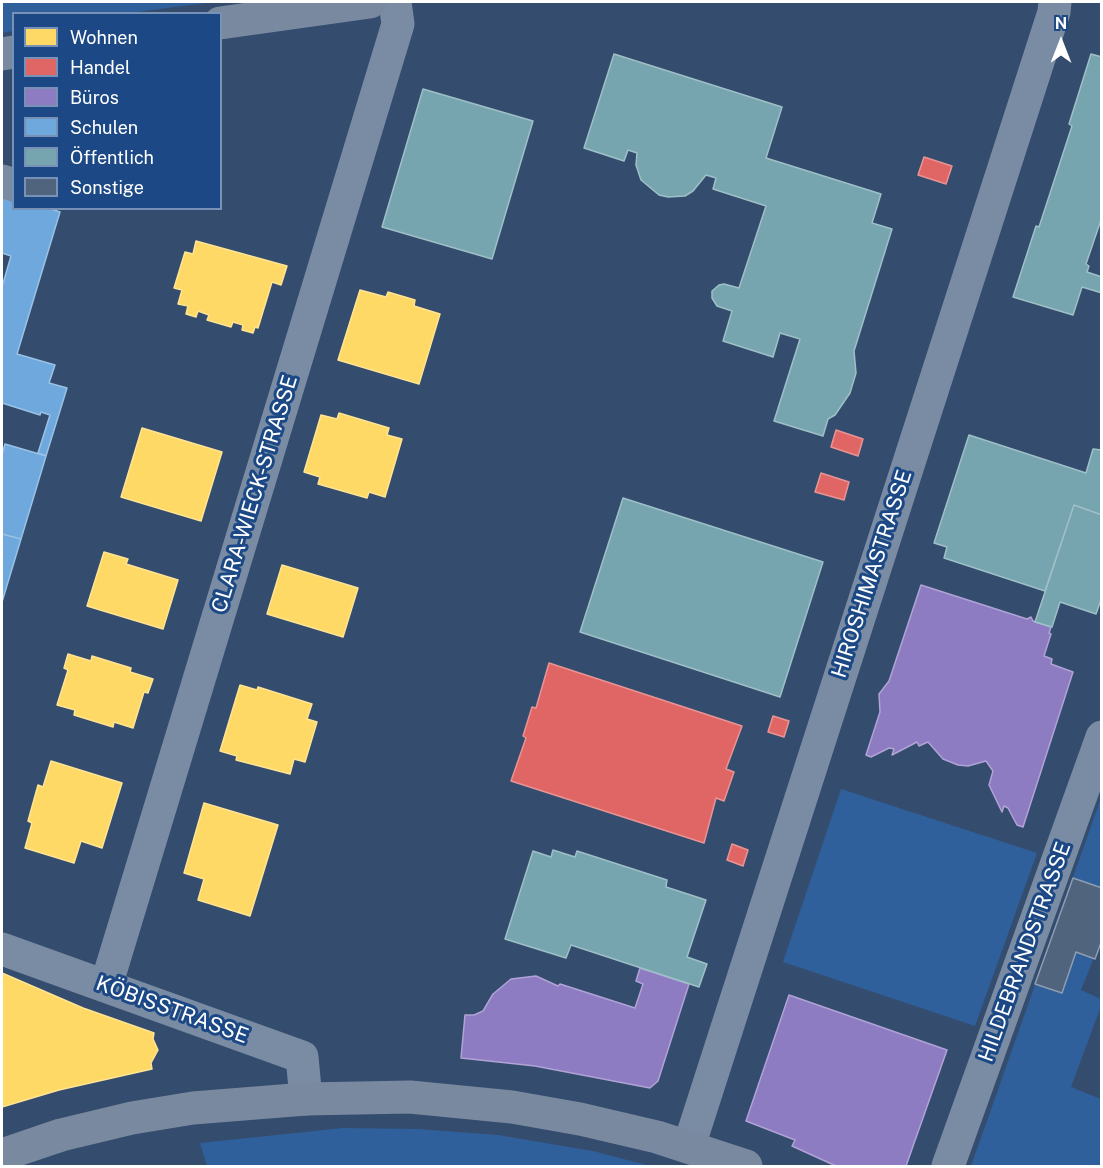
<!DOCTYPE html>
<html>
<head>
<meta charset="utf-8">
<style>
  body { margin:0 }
  #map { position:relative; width:1103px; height:1168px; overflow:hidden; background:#344c6d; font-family:"Public Sans",sans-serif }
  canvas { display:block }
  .frame { position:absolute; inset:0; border:3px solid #fff; pointer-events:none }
  .legend { position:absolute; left:12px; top:12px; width:210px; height:198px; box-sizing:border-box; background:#1c4985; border:2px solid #7792b6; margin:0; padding:8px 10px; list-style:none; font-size:18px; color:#fff }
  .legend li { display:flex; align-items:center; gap:12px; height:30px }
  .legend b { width:30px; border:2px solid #7792b6 }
  .north { position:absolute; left:1031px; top:12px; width:60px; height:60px; -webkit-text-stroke:4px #1c4985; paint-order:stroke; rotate:0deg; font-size:16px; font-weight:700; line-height:24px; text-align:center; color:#fff }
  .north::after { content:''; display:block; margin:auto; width:21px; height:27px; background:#fff; clip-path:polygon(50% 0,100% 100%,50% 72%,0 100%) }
</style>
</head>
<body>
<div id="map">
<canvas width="1103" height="1168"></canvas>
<div class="frame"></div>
<ul class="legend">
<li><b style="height:16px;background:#ffd966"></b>Wohnen</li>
<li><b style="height:16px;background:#e06666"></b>Handel</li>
<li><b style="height:16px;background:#8e7cc3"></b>Büros</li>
<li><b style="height:16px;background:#6fa8dc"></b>Schulen</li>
<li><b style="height:16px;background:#76a5af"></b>Öffentlich</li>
<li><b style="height:16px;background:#50647e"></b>Sonstige</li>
</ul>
<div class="north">N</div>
</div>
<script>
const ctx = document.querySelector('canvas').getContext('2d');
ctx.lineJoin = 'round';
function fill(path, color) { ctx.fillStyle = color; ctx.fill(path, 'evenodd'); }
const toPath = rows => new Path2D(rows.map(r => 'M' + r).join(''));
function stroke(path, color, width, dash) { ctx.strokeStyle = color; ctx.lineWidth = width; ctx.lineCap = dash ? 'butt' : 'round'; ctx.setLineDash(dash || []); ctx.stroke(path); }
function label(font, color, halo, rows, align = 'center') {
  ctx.font = font + ' "Public Sans",sans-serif'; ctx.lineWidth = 6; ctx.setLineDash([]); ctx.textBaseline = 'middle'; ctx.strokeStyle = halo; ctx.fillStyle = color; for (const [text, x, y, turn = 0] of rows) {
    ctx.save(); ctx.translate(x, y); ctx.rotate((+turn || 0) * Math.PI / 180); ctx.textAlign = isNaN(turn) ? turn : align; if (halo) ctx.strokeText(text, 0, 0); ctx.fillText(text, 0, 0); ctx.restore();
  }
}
const green = toPath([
  [2,2,214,2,129,13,14,14,13,31,2,33],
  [841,789,1037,853,975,1026,783,962],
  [1101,798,1101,940,1081,990,1101,999,1101,1006,1071,1087,1101,1099,1101,1166,971,1166],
  [343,1128,418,1129,498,1135,593,1151,650,1166,207,1166,200,1143]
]);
const homes = toPath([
  [196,241,287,266,281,285,272,282,258,328,255,327,253,333,242,330,243,325,233,322,231,327,207,320,209,315,198,311,196,317,186,314,188,306,178,304,182,290,174,288,185,252,193,254,196,241],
  [360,290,386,297,388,292,415,300,414,306,440,314,419,384,338,360,360,290],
  [339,413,389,428,387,435,402,439,385,497,369,492,367,498,318,484,320,477,304,472,321,415,337,419,339,413],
  [142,428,222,452,201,521,121,497,142,428],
  [104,552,128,559,126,564,178,580,163,629,87,606,104,552],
  [282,565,358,588,343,637,267,614,282,565],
  [68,654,91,661,92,656,131,668,130,672,153,679,148,693,144,692,133,728,114,722,113,727,74,715,75,710,57,705,68,670,64,668,68,654],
  [240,685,257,690,258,687,312,704,307,719,317,722,305,762,294,759,290,774,236,760,237,756,220,751,240,685],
  [51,761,122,783,102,848,81,841,74,863,25,848,32,823,28,821,38,785,43,787,51,761],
  [204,803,278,825,250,916,198,900,204,879,184,873,204,803],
  [2,973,83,1008,154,1033,153,1039,158,1050,151,1063,152,1069,59,1090,2,1107,2,973]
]);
const shops = toPath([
  [924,157,952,166,946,184,918,175,924,157],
  [836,430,863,439,858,456,831,447,836,430],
  [821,473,849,482,844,500,815,492,821,473],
  [549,663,742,726,726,769,734,772,724,801,716,798,704,843,511,781,526,738,523,736,532,707,536,708,549,663],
  [773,716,789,721,784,737,768,732,773,716],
  [732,844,748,850,743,866,727,860,732,844]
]);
const offices = toPath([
  [921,585,1027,619,1031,617,1033,621,1051,627,1049,633,1051,634,1044,656,1052,659,1051,664,1073,672,1023,827,1017,825,1008,808,1004,806,1002,812,989,785,993,771,986,761,968,766,958,765,943,759,928,742,919,746,917,742,892,755,894,749,889,748,871,757,866,755,880,712,879,694,889,681,921,585],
  [640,968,689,984,658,1081,650,1088,535,1066,461,1058,465,1015,474,1015,483,1011,493,994,511,979,536,976,558,986,560,984,635,1008,643,984,636,981,640,968],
  [789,995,947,1050,906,1166,836,1166,792,1146,795,1140,746,1121,789,995]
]);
const schools = toPath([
  [2,194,14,198,14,208,48,208,60,212,17,354,55,365,49,383,67,388,46,456,38,453,50,415,41,412,40,415,2,403,2,287,11,256,2,253,2,194],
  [5,444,46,456,21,539,2,534,2,455,5,444],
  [2,534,21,539,2,602,2,534]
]);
const public = toPath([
  [614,54,782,107,766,158,881,194,872,223,892,229,854,351,856,373,850,393,835,415,828,419,823,436,774,421,800,339,780,333,773,357,723,341,732,311,717,306,712,298,712,291,719,285,724,284,739,288,766,206,713,189,716,178,706,175,693,191,685,196,668,197,659,195,641,180,636,165,637,153,628,150,624,161,584,148,614,54],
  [1091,54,1102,57,1102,217,1086,264,1089,266,1087,272,1102,277,1102,293,1082,287,1073,315,1013,297,1036,226,1039,227,1072,126,1069,124,1091,54],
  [423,89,533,121,492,259,382,227,423,89],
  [969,435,1086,473,1093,449,1102,450,1102,515,1074,505,1045,591,944,558,947,547,934,543,969,435],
  [623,498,823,562,780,697,580,632,623,498],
  [1074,505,1102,515,1102,597,1096,614,1060,602,1052,627,1035,622,1074,505],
  [553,850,575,857,577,851,667,880,666,887,706,900,687,957,707,964,699,987,571,945,566,958,505,939,533,851,551,857,553,850]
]);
const building = toPath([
  [1073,878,1102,888,1102,940,1095,959,1076,952,1062,993,1035,984,1073,878]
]);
const minor = toPath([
  [2,181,14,185],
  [2,949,302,1057,306,1099],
  [106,986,398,24,395,2],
  [689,1146,1054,12,1055,2],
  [948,1166,1102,737]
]);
const major = toPath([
  [220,23,370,2],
  [2,54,14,52],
  [2,1155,61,1135,132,1118,193,1108,306,1099,410,1097,512,1107,580,1119,657,1137,746,1166]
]);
const streetNames = [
  ["CLARA-WIECK-STRASSE",255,494,-73],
  ["HIROSHIMASTRASSE",872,574,-72],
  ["HILDEBRANDSTRASSE",1025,952,-70],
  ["KÖBISSTRASSE",172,1010,20]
];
fill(green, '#30609b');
fill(homes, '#ffd966');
stroke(homes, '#ffe494', 1.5);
fill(shops, '#e06666');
stroke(shops, '#e99494', 1.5);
fill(offices, '#8e7cc3');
stroke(offices, '#b0a3d5', 1.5);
fill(schools, '#6fa8dc');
stroke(schools, '#9ac2e6', 1.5);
fill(public, '#76a5af');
stroke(public, '#9fc0c7', 1.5);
fill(building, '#50647e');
stroke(building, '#8e9db1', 1.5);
stroke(minor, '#7a8ca3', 33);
stroke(major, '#7989a0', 33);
label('21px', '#fff', '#1c4985', streetNames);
</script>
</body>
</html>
